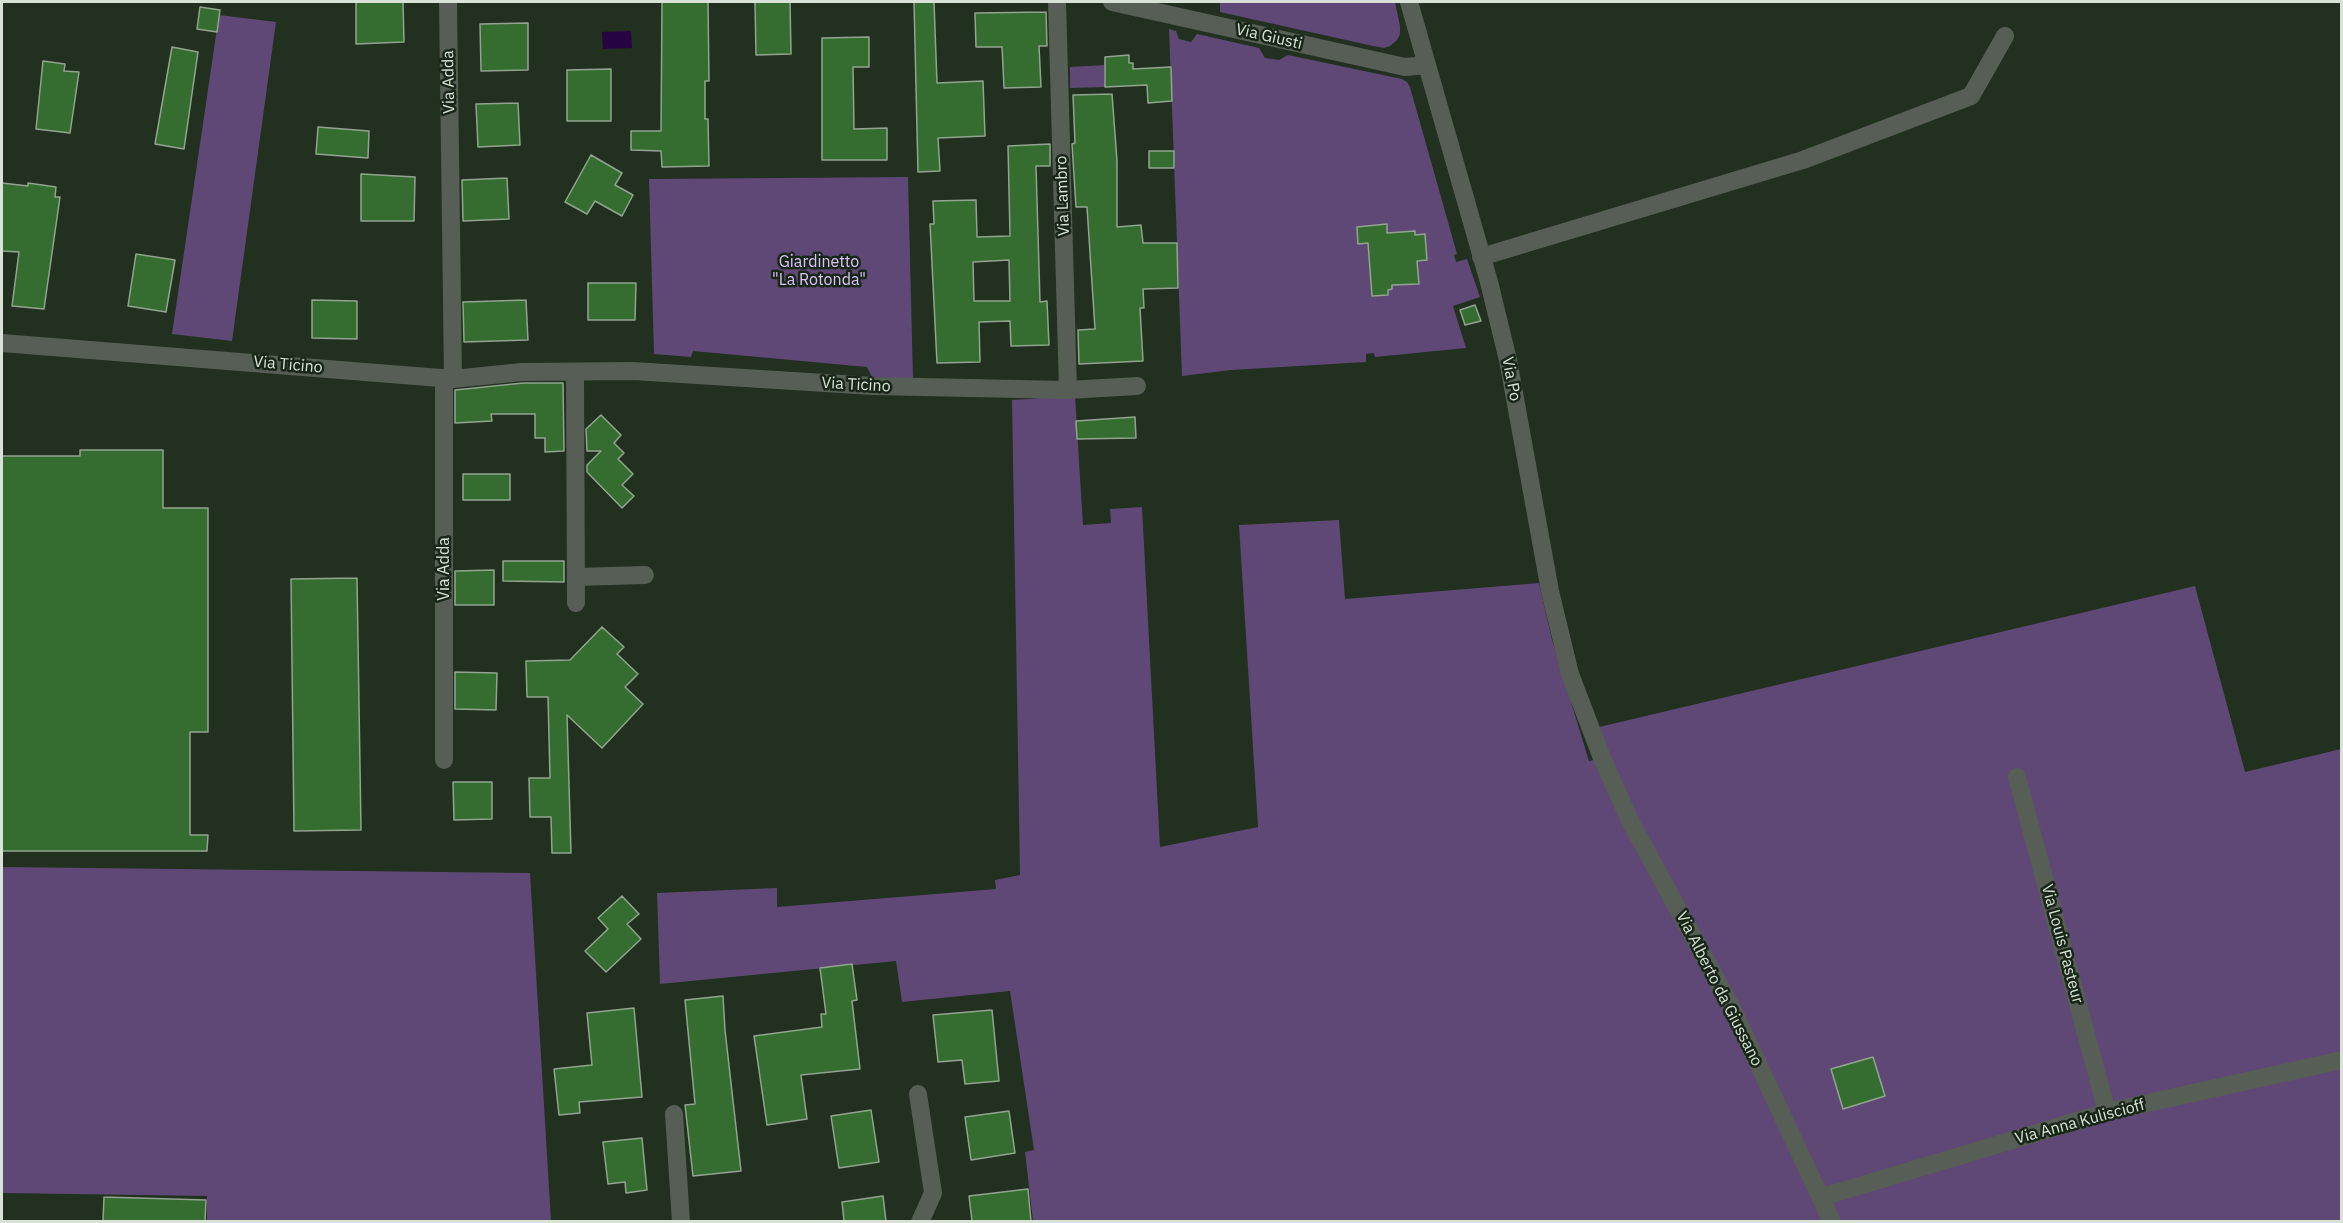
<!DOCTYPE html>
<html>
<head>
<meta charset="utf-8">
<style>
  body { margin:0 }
  #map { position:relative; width:2343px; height:1223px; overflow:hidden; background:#21301f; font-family:"IBM Plex Sans",sans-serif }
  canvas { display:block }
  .frame { position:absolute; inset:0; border:3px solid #d8e2d7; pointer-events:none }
</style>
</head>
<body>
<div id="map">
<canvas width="2343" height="1223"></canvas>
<div class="frame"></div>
</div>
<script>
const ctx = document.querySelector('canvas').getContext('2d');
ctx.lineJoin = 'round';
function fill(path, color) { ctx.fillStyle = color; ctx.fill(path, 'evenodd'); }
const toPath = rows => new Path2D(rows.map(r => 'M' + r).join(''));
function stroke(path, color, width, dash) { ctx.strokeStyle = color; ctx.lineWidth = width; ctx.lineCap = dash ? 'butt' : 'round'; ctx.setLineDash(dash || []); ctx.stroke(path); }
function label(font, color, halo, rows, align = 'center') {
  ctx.font = font + ' "IBM Plex Sans",sans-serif'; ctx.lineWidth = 5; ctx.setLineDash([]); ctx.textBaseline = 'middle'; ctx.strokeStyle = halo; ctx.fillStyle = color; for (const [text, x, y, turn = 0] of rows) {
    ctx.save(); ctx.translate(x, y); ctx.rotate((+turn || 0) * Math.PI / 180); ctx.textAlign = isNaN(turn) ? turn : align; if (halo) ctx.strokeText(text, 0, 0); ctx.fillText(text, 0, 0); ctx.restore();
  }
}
const green = toPath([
  [1220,2,1395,2,1400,26,1400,34,1397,40,1390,46,1384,48,1373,46,1220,12],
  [219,15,276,22,232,341,172,334],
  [1169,29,1176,31,1179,39,1191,42,1197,34,1259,48,1265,58,1279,60,1288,55,1402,79,1407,82,1410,87,1457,254,1454,255,1456,262,1467,259,1480,297,1453,306,1466,348,1375,357,1374,353,1366,354,1366,362,1231,370,1182,376],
  [1104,65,1105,87,1070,88,1070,67],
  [908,177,913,379,872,377,867,367,693,351,691,357,654,354,649,179],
  [1075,396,1083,525,1111,523,1110,509,1142,507,1160,847,1258,827,1239,525,1339,520,1345,599,1539,583,1552,640,1589,761,1605,758,1595,728,2195,586,2245,772,2341,749,2341,1221,1033,1221,1025,1152,1034,1150,1010,991,902,1002,896,961,660,984,657,893,777,888,777,907,996,889,995,880,1020,875,1012,400],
  [2,867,530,873,551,1221,207,1221,207,1196,2,1193]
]);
const water = toPath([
  [631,31,632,48,603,49,602,32]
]);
const building = toPath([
  [356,2,403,2,404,42,356,44,356,2],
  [662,2,708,2,709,81,705,81,705,119,708,119,709,166,662,167,661,151,631,150,631,131,661,131,662,2],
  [755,2,790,2,791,54,756,55,755,2],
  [914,2,934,2,937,83,983,81,985,136,938,138,940,171,918,172,914,2],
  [200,7,220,10,217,32,197,29,200,7],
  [1046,12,1047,46,1039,46,1041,87,1004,88,1002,47,976,47,975,13,1046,12],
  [528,23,528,70,481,71,480,24,528,23],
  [869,37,869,67,853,67,854,129,887,128,887,160,822,160,822,38,869,37],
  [172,47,198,52,184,149,155,144,172,47],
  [1129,55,1129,63,1133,63,1133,69,1171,67,1172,101,1148,103,1147,85,1105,87,1105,57,1129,55],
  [43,61,65,64,64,71,79,72,70,133,36,129,43,61],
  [611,69,611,121,567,121,567,70,611,69],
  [1112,94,1117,161,1117,227,1141,225,1143,243,1177,243,1178,288,1143,289,1144,308,1140,308,1143,361,1079,364,1078,330,1095,329,1087,207,1076,207,1072,144,1075,143,1073,95,1112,94],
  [518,103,520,145,478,147,476,104,518,103],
  [318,127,369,131,368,158,316,154,318,127],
  [1050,144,1050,166,1036,166,1040,302,1047,301,1049,345,1011,346,1010,321,979,322,980,362,937,363,930,224,934,224,933,201,976,200,977,237,1010,236,1008,146,1050,144],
  [1009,260,1010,301,974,301,973,262,1009,260],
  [1149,151,1174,151,1174,168,1149,168,1149,151],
  [591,155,622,173,615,185,633,195,622,216,595,201,587,214,565,202,591,155],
  [361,174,415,177,414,221,361,221,361,174],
  [507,178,509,219,463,221,462,180,507,178],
  [2,183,28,186,28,183,56,187,55,197,60,197,44,309,12,306,19,252,2,251,2,183],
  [1387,224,1387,233,1415,231,1415,235,1425,234,1427,260,1417,261,1419,284,1392,285,1392,289,1388,290,1388,295,1372,296,1368,243,1358,244,1357,227,1387,224],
  [136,254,175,260,166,312,128,306,136,254],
  [588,283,636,283,635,320,588,320,588,283],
  [312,300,357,301,357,339,312,338,312,300],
  [526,300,528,340,464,342,463,302,526,300],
  [1475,305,1481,321,1465,325,1460,310,1475,305],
  [523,383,563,383,564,451,545,452,545,438,535,438,535,414,491,414,492,421,455,423,455,390,523,383],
  [601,415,621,435,614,443,624,453,618,459,633,474,622,485,634,496,622,508,587,472,587,465,601,451,587,451,586,429,601,415],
  [1135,417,1136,438,1077,439,1076,421,1135,417],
  [80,450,163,450,163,508,208,508,208,732,190,732,190,835,208,835,207,851,2,851,2,456,80,456,80,450],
  [463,474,510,474,510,500,463,500,463,474],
  [503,561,564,561,564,582,503,581,503,561],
  [494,570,494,605,455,605,455,571,494,570],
  [357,578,361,830,294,831,291,579,357,578],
  [602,627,624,647,617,654,638,674,625,687,643,704,602,748,567,715,571,853,552,853,551,817,530,817,529,778,550,778,548,697,527,697,526,661,570,660,602,627],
  [455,672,497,673,496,710,455,709,455,672],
  [453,782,492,782,492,819,454,820,453,782],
  [622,896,639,914,627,924,641,939,606,972,585,951,608,929,598,918,622,896],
  [852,964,857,1000,852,1001,860,1069,801,1075,807,1119,767,1125,754,1036,822,1027,821,1014,826,1014,820,968,852,964],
  [723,996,725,1030,741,1171,693,1176,685,1105,695,1104,685,1000,723,996],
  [634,1008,642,1097,579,1102,580,1113,559,1115,554,1069,592,1065,587,1013,634,1008],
  [992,1010,999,1081,965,1084,962,1060,938,1062,933,1015,992,1010],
  [1873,1057,1885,1096,1843,1109,1831,1069,1873,1057],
  [871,1110,879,1162,839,1168,831,1116,871,1110],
  [1009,1111,1015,1153,971,1160,965,1117,1009,1111],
  [642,1138,647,1190,626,1193,625,1182,608,1184,603,1142,642,1138],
  [1028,1189,1031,1221,972,1221,969,1196,1028,1189],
  [883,1196,886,1221,844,1221,842,1202,883,1196],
  [104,1197,206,1200,205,1221,103,1221,104,1197]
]);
const minor = toPath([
  [448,2,453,379],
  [1057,2,1068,390],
  [1112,2,1405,67,1427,65],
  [1409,2,1489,282,1508,360,1550,591,1570,674,1602,758,1630,821,1732,1008,1832,1222],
  [1481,257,1803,160,1971,96,2005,36],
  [2,343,453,379,522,372,633,371,873,386,1068,390,1137,386],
  [575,372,576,603],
  [444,378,444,760],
  [576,577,645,575],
  [2017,777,2107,1112],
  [918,1094,933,1193,920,1222],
  [674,1114,681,1222],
  [1822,1197,2107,1112,2342,1060]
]);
const streetNames = [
  ["Via Giusti",1269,37,13],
  ["Via Adda",449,82,-91],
  ["Via Lambro",1063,196,-92],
  ["Via Ticino",288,365,5],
  ["Via Po",1511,379,79],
  ["Via Ticino",856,385,3],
  ["Via Adda",444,569,-90],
  ["Via Louis Pasteur",2062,944,75],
  ["Via Alberto da Giussano",1719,989,63],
  ["Via Anna Kuliscioff",2080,1122,-15]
];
const parkNames = [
  ["Giardinetto",819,262],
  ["\"La Rotonda\"",819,280]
];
fill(green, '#5f4876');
fill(water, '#280342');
fill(building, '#356d31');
stroke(building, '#92a490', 1.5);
stroke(minor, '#565e55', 18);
label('16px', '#d8e2d7', '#172616', streetNames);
label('16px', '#ddc3fc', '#172616', parkNames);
</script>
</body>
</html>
